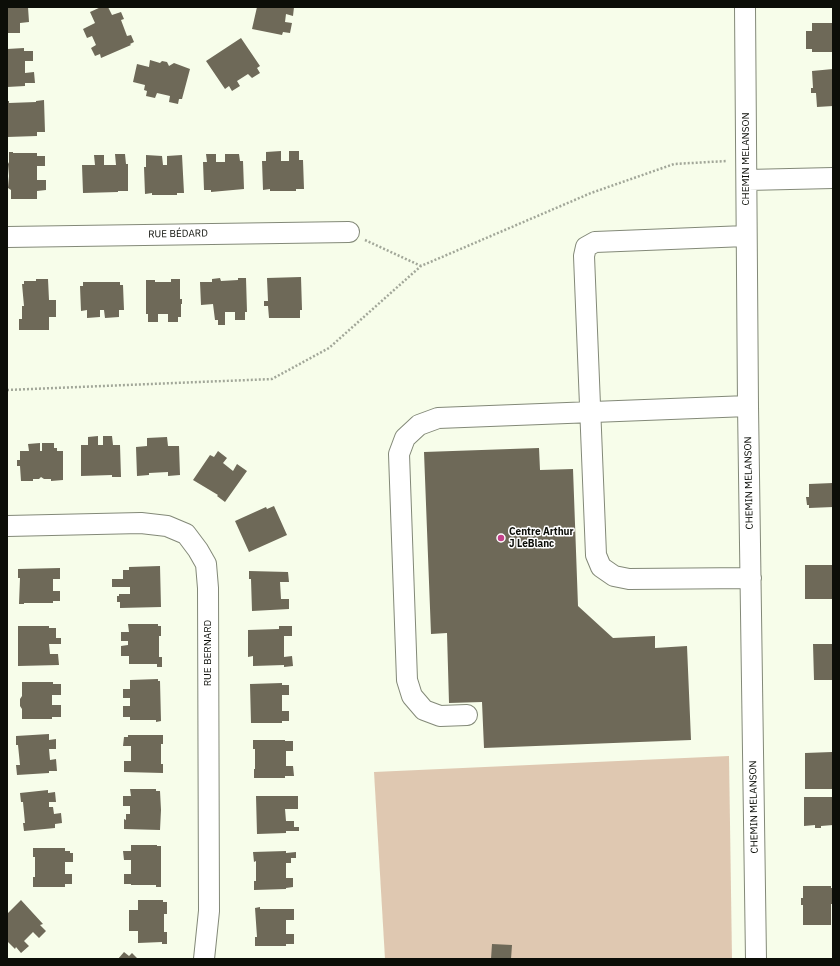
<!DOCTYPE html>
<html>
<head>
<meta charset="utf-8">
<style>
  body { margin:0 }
  #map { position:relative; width:840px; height:966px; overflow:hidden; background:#f7fdea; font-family:"IBM Plex Sans",sans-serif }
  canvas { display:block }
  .frame { position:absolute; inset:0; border:8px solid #0c0e08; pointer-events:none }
</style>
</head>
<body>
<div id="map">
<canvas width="840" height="966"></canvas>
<div class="frame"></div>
</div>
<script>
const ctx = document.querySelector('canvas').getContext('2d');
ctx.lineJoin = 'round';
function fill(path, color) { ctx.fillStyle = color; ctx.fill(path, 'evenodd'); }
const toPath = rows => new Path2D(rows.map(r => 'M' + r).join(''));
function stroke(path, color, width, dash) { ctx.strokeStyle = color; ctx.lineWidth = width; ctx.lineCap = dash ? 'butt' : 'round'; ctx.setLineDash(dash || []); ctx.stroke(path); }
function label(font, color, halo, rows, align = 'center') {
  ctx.font = font + ' "IBM Plex Sans",sans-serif'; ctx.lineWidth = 3; ctx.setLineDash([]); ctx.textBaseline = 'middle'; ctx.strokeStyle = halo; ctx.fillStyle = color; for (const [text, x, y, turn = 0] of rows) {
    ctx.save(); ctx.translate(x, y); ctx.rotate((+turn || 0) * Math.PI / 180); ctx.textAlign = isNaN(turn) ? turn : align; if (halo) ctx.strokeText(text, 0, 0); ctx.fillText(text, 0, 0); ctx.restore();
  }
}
const green = toPath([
  [729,756,732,959,385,959,374,772]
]);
const building = toPath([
  [7,7,28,7,29,22,20,23,20,33,7,33],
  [101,7,108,7,112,15,121,12,124,19,121,20,127,36,131,35,134,42,130,44,131,45,101,58,100,54,95,56,91,48,96,45,92,36,87,38,83,29,95,23,90,12],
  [257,7,294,7,293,16,286,14,285,22,292,23,290,33,283,32,282,35,252,29],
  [812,23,833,23,833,52,812,52,812,49,806,49,806,31,812,31],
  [241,38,260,66,257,68,260,73,252,78,248,74,237,81,240,86,232,91,229,86,225,89,206,61],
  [24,48,24,51,33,51,33,61,25,61,25,73,34,72,35,83,25,83,25,86,7,87,7,49],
  [150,60,160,63,162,61,167,62,169,66,174,63,190,69,182,99,179,99,178,104,169,102,170,96,157,93,155,98,146,96,147,91,144,90,145,85,133,82,137,64,149,67],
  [833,69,833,106,817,107,816,93,811,93,811,88,813,88,812,71],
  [44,100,45,132,37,132,37,136,7,137,7,101,9,101,9,103,36,102,36,101],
  [281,151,281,161,289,161,289,151,299,151,299,160,303,160,304,189,296,189,296,191,270,191,270,189,263,190,262,161,266,161,266,152],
  [9,152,13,152,13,153,37,153,37,156,45,156,45,166,37,166,37,180,46,180,46,190,37,191,37,199,11,199,11,190,8,188,9,176,8,164,9,162],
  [115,154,125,154,126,164,128,164,128,191,118,191,118,192,83,193,82,165,95,165,94,155,104,155,104,165,116,165],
  [206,154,216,154,216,162,225,162,225,154,239,154,240,161,243,161,244,189,211,192,211,190,204,190,203,162,207,162],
  [146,155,162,156,163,165,167,165,167,156,182,155,184,193,177,193,177,195,152,195,152,193,145,194,144,167,146,167],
  [301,277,302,310,300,310,300,318,269,318,268,306,264,306,264,301,268,301,267,278],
  [220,278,221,281,238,280,238,278,246,278,247,312,245,312,245,320,235,320,235,312,225,312,225,325,218,325,218,320,215,320,213,304,201,305,200,282,212,282,212,279],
  [36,279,48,279,49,300,56,300,56,317,49,317,49,330,19,330,19,319,22,319,22,306,24,306,22,284,24,284,24,281,36,281],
  [171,279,180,279,180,299,182,299,182,304,181,304,181,317,178,317,178,322,168,322,168,314,158,314,158,322,148,322,148,314,146,314,146,280,155,280,155,282,171,282],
  [83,282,120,282,120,285,123,285,124,310,119,310,119,317,105,318,104,310,100,310,100,317,87,318,87,310,81,311,80,286,83,286],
  [98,436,98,445,103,445,103,436,112,436,113,445,120,445,121,477,112,477,112,475,81,476,81,445,88,445,88,437],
  [167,437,168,446,179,446,180,475,168,476,168,472,149,473,149,475,137,476,136,447,147,446,147,438],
  [40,443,40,451,42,451,42,443,54,443,54,448,57,448,57,451,63,451,63,480,51,481,51,479,44,479,41,477,39,479,33,479,33,481,21,481,20,466,17,466,17,460,20,460,20,451,29,451,28,444],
  [539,448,540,470,573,469,578,606,613,638,655,636,655,648,687,646,691,740,484,748,482,702,449,703,447,633,431,634,424,452],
  [218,451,227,458,223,463,233,471,237,464,247,471,225,502,217,496,218,495,193,480,210,455,214,457],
  [833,483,833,507,809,508,809,505,807,505,806,497,809,497,809,484],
  [274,506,287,535,249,552,235,521,266,507,267,509],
  [805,565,833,565,833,599,805,599],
  [160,566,161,607,120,608,120,602,117,602,117,596,119,596,119,594,130,594,130,587,112,587,112,579,123,579,123,570,129,570,129,567],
  [60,568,60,579,53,579,53,591,60,591,60,601,53,601,53,603,24,603,24,604,19,604,20,578,18,578,18,569],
  [249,571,288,572,289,582,280,582,281,599,289,599,289,609,252,611,251,579,249,579],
  [128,624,158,624,158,626,161,626,161,636,159,636,159,657,162,657,162,667,157,667,157,664,129,664,129,656,121,656,121,646,128,645,128,641,121,641,121,632,129,632],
  [18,626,49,626,49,628,56,628,56,638,61,638,61,644,49,644,50,654,58,654,59,665,18,666],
  [279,626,292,626,292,636,284,636,284,657,292,656,293,666,284,667,284,665,253,666,253,656,248,657,248,630,279,629],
  [813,644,833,644,833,680,814,680],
  [158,679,158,681,160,681,161,721,156,722,156,720,130,720,130,717,123,717,123,706,130,706,130,698,123,698,123,689,130,689,130,680],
  [22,682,53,682,53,684,61,684,61,695,52,695,52,705,61,705,61,717,52,717,52,719,22,719,22,709,20,706,20,699,22,696],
  [282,683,282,685,289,685,289,695,282,695,282,711,289,711,289,721,282,721,282,723,251,723,250,684],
  [49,734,49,740,56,739,56,749,49,749,50,760,56,759,57,771,49,771,49,773,17,775,16,765,20,765,18,745,16,745,16,736],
  [128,735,163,735,163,744,161,744,161,764,163,764,163,773,124,772,124,761,131,761,131,746,123,746,124,737,128,737],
  [253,740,285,740,285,741,293,741,293,751,286,751,286,766,293,766,294,776,285,776,285,778,254,778,254,769,255,769,255,749,253,749],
  [832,752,832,759,833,759,832,789,805,789,805,753],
  [130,789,156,789,156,791,160,791,161,810,160,830,124,829,124,819,126,820,126,814,130,814,130,806,123,806,123,796,131,796],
  [48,790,48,793,55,792,56,802,49,802,49,807,53,807,54,814,61,813,62,823,55,824,55,828,24,831,23,823,25,823,23,802,21,802,20,793],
  [256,796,298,796,298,809,285,809,286,821,294,821,294,827,299,827,299,831,286,831,286,833,257,834],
  [804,797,833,797,833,825,821,826,821,828,815,828,815,825,804,826],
  [131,845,157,845,157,846,161,846,161,887,156,887,156,885,131,885,131,884,124,884,124,874,131,874,131,860,124,860,123,851,131,851],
  [33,848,65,848,65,851,70,851,70,853,73,853,73,862,65,862,65,874,72,874,72,884,65,884,65,887,33,887,33,877,35,877,35,857,33,857],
  [286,851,286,853,296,852,296,858,291,858,291,863,286,863,286,878,293,878,293,887,286,888,286,889,254,890,254,881,256,881,256,861,254,862,253,852],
  [803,886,831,886,831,888,833,888,833,904,831,904,831,925,803,925,803,905,801,905,801,898,803,898],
  [21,900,43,924,40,925,46,931,39,938,33,932,24,941,29,946,21,953,16,947,15,949,7,941,7,914],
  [138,900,163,900,163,902,167,902,167,914,164,914,164,932,167,932,167,944,162,944,162,942,138,943,138,931,129,931,129,910,138,910],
  [260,907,260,909,294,909,294,920,286,920,286,934,294,934,294,944,286,944,286,946,255,946,255,937,257,937,255,908],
  [492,944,512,945,511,959,491,959],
  [124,952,129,956,132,953,138,959,118,959]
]);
const path = toPath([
  [365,240,421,266],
  [7,390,272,379,329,348,421,266,591,193,674,164,727,161]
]);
const minor = toPath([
  [745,7,748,406,756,959],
  [747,180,833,178],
  [746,236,595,242,586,247,584,256,596,555,601,567,614,576,629,579,751,578],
  [7,237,349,232],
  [7,526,141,523,167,526,186,534,198,550,206,564,208,588,209,911,204,959],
  [467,715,440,716,424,710,412,696,407,680,399,454,405,438,419,425,438,418,748,406]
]);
const markers = [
  [501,538,4,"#c4428a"]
];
const streetNames = [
  ["CHEMIN MELANSON",746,159,-90],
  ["RUE BÉDARD",178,234,-1],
  ["CHEMIN MELANSON",749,483,-91],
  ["RUE BERNARD",208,653,-90],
  ["CHEMIN MELANSON",754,807,-91]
];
const poiNames = [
  ["Centre Arthur",509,532],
  ["J LeBlanc",509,544]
];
fill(green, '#dfc8b1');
fill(building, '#6e6958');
stroke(minor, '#838978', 22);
stroke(path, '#a2a799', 2.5, [2, 2]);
stroke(minor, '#fff', 20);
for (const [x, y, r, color] of markers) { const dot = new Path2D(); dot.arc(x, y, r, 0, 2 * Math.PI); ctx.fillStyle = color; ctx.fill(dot); stroke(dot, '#fff', 1.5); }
label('10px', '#0c0e08', '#fff', streetNames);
label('bold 10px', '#0c0e08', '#fff', poiNames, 'left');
</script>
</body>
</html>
